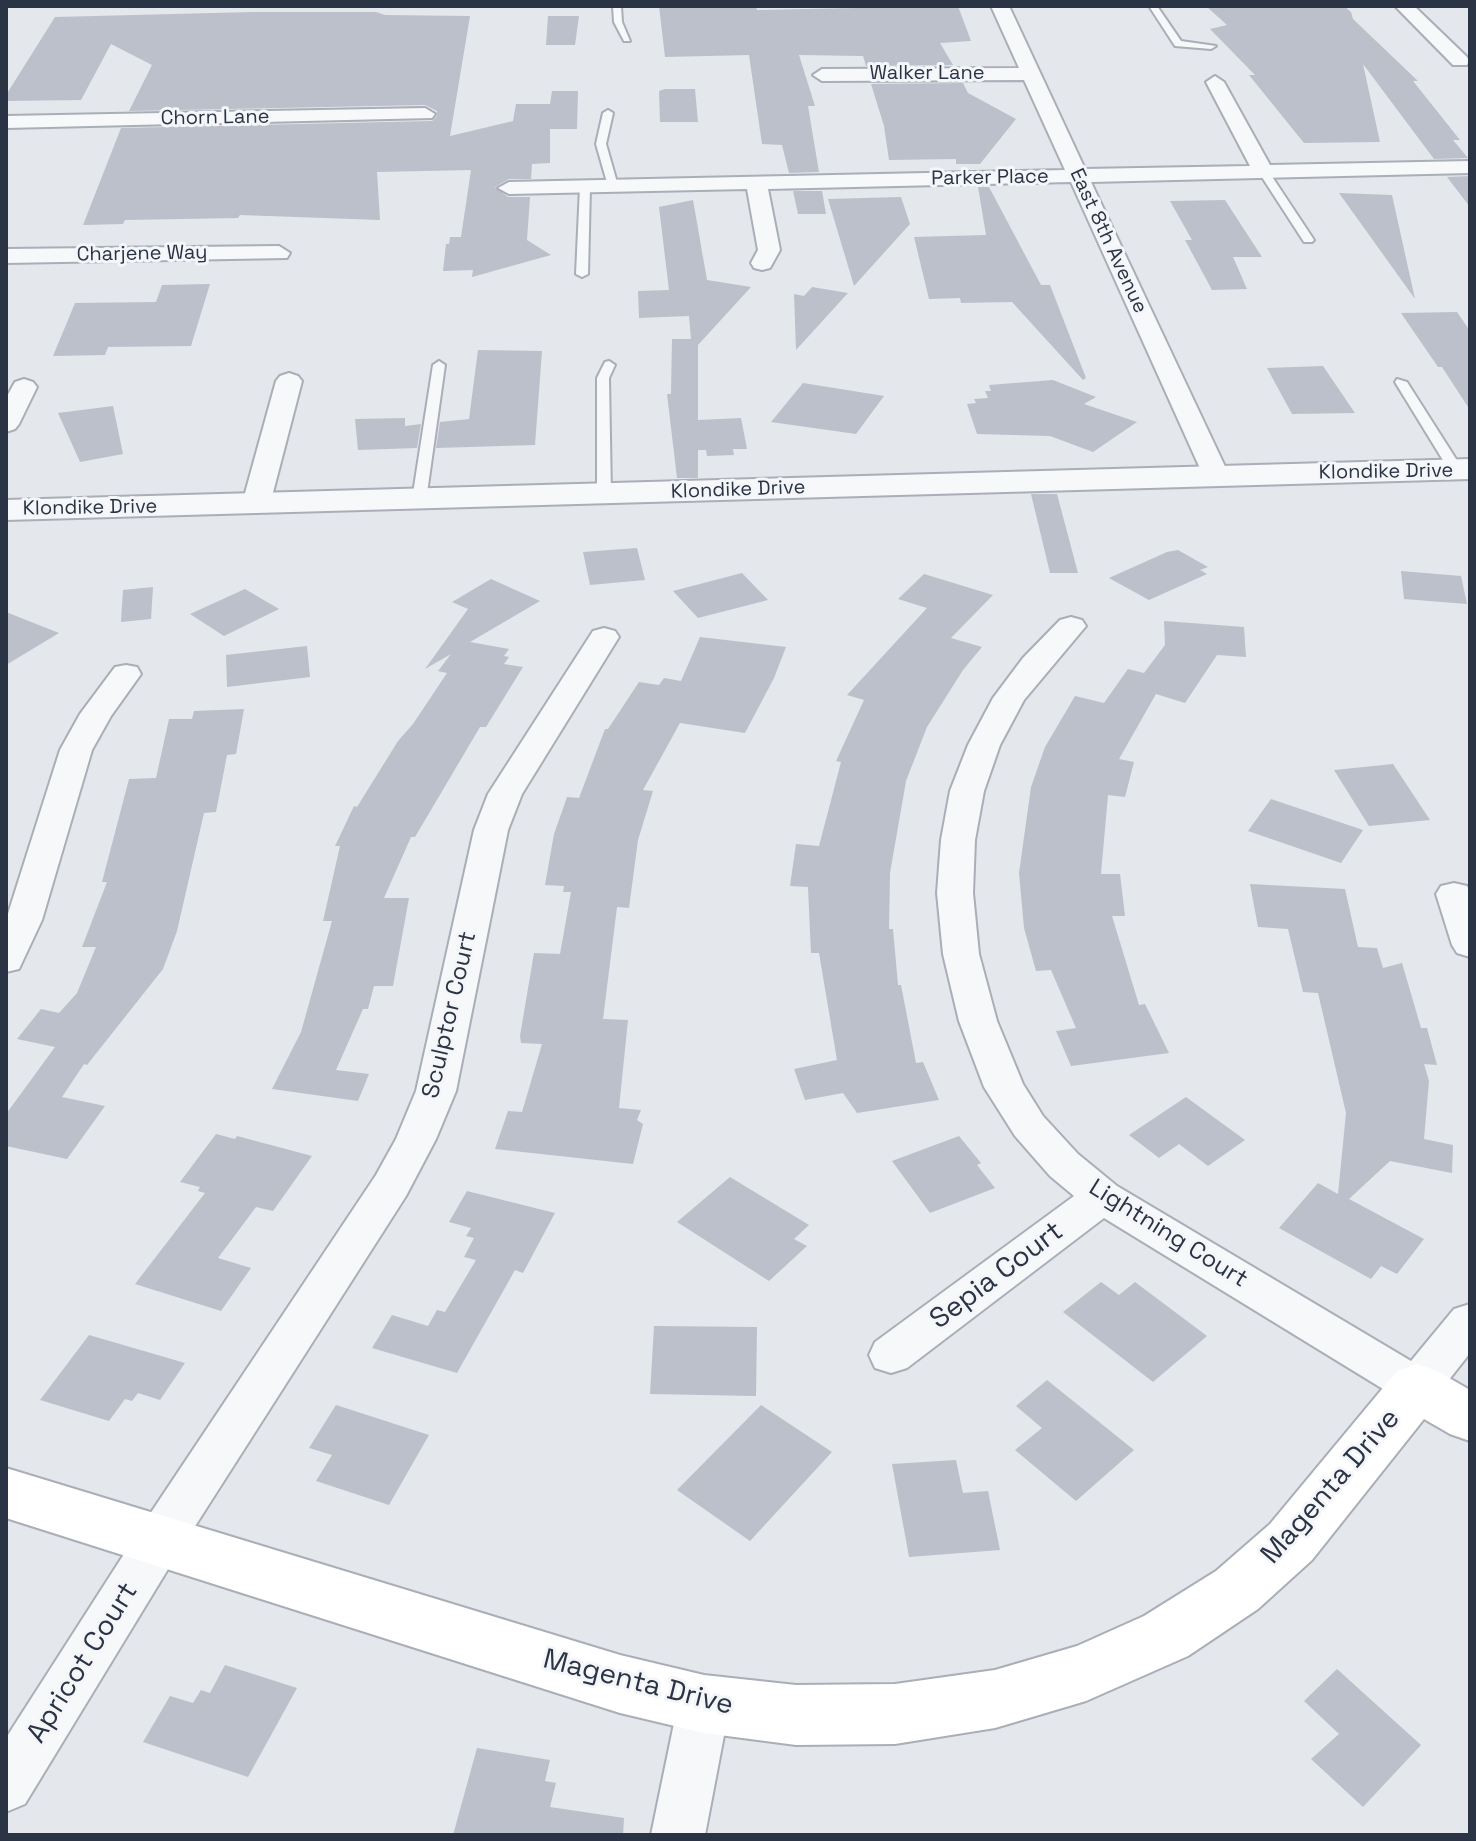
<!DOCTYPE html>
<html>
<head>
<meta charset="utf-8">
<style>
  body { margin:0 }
  #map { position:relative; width:1476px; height:1841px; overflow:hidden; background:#e4e7ec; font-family:"Space Grotesk",sans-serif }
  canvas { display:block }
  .frame { position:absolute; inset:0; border:8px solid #2b3445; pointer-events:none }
</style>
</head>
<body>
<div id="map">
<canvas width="1476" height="1841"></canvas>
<div class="frame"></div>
</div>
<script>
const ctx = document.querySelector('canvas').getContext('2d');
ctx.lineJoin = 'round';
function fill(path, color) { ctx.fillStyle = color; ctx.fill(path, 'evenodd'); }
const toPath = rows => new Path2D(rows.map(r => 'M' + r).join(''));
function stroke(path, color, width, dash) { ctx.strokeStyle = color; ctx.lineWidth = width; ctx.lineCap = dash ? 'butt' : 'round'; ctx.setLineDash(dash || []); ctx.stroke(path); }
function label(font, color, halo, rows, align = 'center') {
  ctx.font = font + ' "Space Grotesk",sans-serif'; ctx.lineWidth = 6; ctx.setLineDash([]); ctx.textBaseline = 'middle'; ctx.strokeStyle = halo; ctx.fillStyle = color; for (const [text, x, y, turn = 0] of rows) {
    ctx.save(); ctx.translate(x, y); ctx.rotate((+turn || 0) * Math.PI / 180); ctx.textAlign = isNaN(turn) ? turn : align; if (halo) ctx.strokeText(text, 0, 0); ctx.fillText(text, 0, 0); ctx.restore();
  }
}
const building = toPath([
  [659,6,756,7,757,10,958,6,971,41,940,43,953,65,866,66,863,56,799,55,815,106,808,106,819,172,789,173,782,145,762,144,749,55,665,57],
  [1206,6,1344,6,1351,12,1353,19,1418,81,1413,81,1460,140,1453,140,1468,158,1434,159,1363,64,1380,142,1304,143,1249,75,1255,75,1210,29,1227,25],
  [253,12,376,12,385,15,470,16,450,136,513,121,516,104,550,104,552,91,578,91,577,129,550,129,550,163,532,164,531,179,509,179,495,187,508,197,530,197,527,240,551,255,472,277,473,270,443,271,446,244,449,244,450,237,461,237,471,170,377,172,380,220,240,215,238,218,125,220,123,224,83,225,121,128,432,121,437,116,437,111,425,105,129,111,152,65,111,44,81,100,6,101,6,95,55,17],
  [548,16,579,16,575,45,546,45],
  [963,83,968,93,1016,119,980,164,956,164,956,159,889,160,884,126,871,84],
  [665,89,695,89,698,122,660,122,659,91],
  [1470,176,1470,207,1447,177],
  [978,187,989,187,1041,285,1050,285,1086,378,1083,380,1012,302,961,303,960,298,929,299,914,237,986,235],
  [793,191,822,191,826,214,798,214],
  [1339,193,1392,195,1415,299],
  [901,197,910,224,854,286,828,199],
  [693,200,707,280,751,287,698,345,698,420,741,418,747,449,733,449,734,455,707,456,706,450,698,450,698,478,677,478,667,394,671,394,672,339,691,339,689,316,639,318,638,291,669,290,659,207],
  [1225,200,1262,257,1233,257,1247,289,1212,290,1185,240,1192,240,1170,201],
  [210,284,191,346,108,347,105,355,53,356,75,303,156,302,162,285],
  [812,287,848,293,796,350,794,294,804,296],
  [1457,312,1470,331,1470,410,1442,367,1438,367,1401,313],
  [478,350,542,351,535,445,436,448,440,422,469,419],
  [1323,366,1355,413,1292,414,1267,368],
  [1053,380,1096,397,1084,404,1137,422,1093,452,1050,436,977,434,967,404,976,403,974,399,988,398,985,391,991,391,989,385],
  [803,383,884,396,856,434,771,422],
  [113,406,123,454,80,462,58,413],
  [405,418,405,426,421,424,417,448,358,450,355,419],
  [1031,494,1057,494,1078,573,1050,573],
  [637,548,645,580,590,585,583,552],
  [1178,550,1208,567,1200,570,1207,574,1149,600,1109,578,1167,552],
  [1401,571,1461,576,1467,604,1404,599],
  [742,573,768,600,698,618,673,591],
  [924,574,993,595,951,638,982,647,963,670,927,727,906,781,890,873,889,929,893,929,898,985,901,985,916,1063,923,1062,939,1100,857,1113,843,1093,805,1100,794,1069,837,1060,819,953,811,953,808,887,790,886,796,844,819,846,841,762,836,761,864,700,847,695,927,608,898,599],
  [491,579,540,601,470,642,509,649,504,656,509,657,504,664,523,667,486,727,480,727,415,837,411,837,384,898,409,898,393,986,374,986,368,1009,363,1009,336,1070,369,1074,358,1101,272,1089,301,1032,332,921,323,921,340,846,335,846,354,806,357,807,398,741,413,724,447,673,438,671,451,654,425,669,468,609,452,602],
  [153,587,151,619,121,622,123,590],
  [245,589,279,609,224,636,190,614],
  [6,612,59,633,6,665],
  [1164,621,1244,627,1246,657,1217,655,1185,703,1156,694,1119,759,1134,762,1125,797,1108,795,1101,874,1120,874,1125,916,1112,916,1139,1005,1145,1004,1169,1053,1071,1066,1056,1031,1076,1028,1051,970,1036,971,1024,928,1019,873,1031,787,1045,747,1075,696,1104,703,1128,669,1144,673,1165,645],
  [700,637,786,647,774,678,745,733,680,723,643,790,653,791,638,840,629,908,617,907,603,1019,628,1020,619,1108,641,1110,637,1120,643,1124,633,1164,495,1149,508,1111,522,1112,542,1044,521,1043,520,1036,534,953,560,954,571,892,563,892,564,886,545,885,554,834,567,797,579,798,605,729,608,729,639,682,659,685,664,678,681,681],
  [307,646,310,677,227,687,226,655],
  [244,709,236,754,227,755,216,812,204,813,177,931,163,969,87,1065,84,1064,62,1097,105,1106,67,1159,6,1146,6,1114,55,1047,17,1039,41,1009,59,1013,77,993,96,947,82,947,107,882,102,882,129,779,156,778,169,719,192,719,194,711],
  [1393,764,1430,820,1369,826,1334,770],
  [1271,799,1363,830,1341,863,1248,831],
  [1250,884,1345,889,1358,947,1377,948,1383,968,1402,963,1421,1028,1427,1028,1437,1065,1424,1064,1429,1081,1424,1139,1453,1145,1452,1173,1390,1161,1349,1199,1424,1239,1397,1274,1381,1266,1371,1279,1279,1228,1318,1183,1338,1194,1346,1113,1318,993,1303,992,1288,929,1258,927],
  [1186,1097,1245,1140,1208,1166,1179,1144,1159,1158,1129,1135],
  [216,1134,235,1139,237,1136,312,1156,273,1211,256,1207,218,1258,251,1268,221,1311,135,1284,205,1193,198,1191,200,1187,180,1182],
  [959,1136,981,1163,977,1165,995,1188,930,1213,892,1161],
  [730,1177,809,1225,794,1239,807,1246,769,1281,677,1222],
  [467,1191,555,1213,523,1273,515,1270,457,1373,372,1348,392,1315,428,1326,437,1310,445,1312,476,1260,464,1257,474,1238,466,1236,471,1228,449,1222],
  [1101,1282,1119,1295,1135,1282,1207,1336,1153,1382,1063,1312],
  [654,1326,757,1327,756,1396,650,1394],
  [89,1335,185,1363,160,1400,138,1393,132,1401,125,1399,109,1421,40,1400],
  [1047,1380,1134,1450,1076,1501,1015,1450,1042,1428,1016,1406],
  [336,1405,429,1435,389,1505,316,1481,332,1455,309,1448],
  [761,1405,832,1452,750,1541,677,1490],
  [956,1460,963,1493,988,1491,1000,1550,909,1557,892,1464],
  [225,1665,297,1688,248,1777,143,1742,170,1696,193,1703,201,1690,210,1693],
  [1337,1669,1421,1745,1363,1807,1311,1759,1339,1734,1304,1701],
  [477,1748,550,1760,545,1781,556,1783,550,1807,624,1818,623,1835,453,1835]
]);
const service = toPath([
  [613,6,621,6,622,22,630,41,624,41,614,22,613,6],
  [1149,6,1157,6,1181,41,1216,46,1211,49,1175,46,1149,6],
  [608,110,613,113,606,144,618,186,613,189,608,186,596,144,603,113,608,110],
  [1259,169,1267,169,1314,240,1312,242,1304,242,1258,171,1259,169],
  [585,184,590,187,588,274,582,277,576,274,580,187,585,184],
  [439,361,445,365,426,500,419,504,412,500,433,365,439,361],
  [609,361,615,365,609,378,611,495,604,499,597,495,597,378,605,362,609,361],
  [1397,379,1407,382,1463,470,1461,473,1451,473,1449,470,1395,382,1397,379]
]);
const minor = toPath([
  [991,6,1009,6,1085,169,1250,166,1206,82,1215,76,1224,82,1270,165,1470,161,1470,173,1091,182,1229,475,1226,481,1216,483,1206,481,1203,475,1071,182,768,189,780,250,770,268,762,270,754,268,751,263,758,250,747,189,509,194,498,188,509,182,1065,170,1024,80,822,81,813,75,822,69,1019,68,991,6],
  [1395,6,1414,6,1467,57,1469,61,1467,65,1453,65,1395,6],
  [425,108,435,114,432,118,6,128,6,116,425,108],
  [279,246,290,253,287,258,6,263,6,249,279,246],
  [289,373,298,376,302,381,270,504,266,510,256,512,246,510,242,504,276,381,280,376,289,373],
  [24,379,33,382,37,387,19,424,15,429,6,432,6,398,15,382,24,379],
  [1071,617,1082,620,1086,626,1024,700,1000,745,984,791,975,840,973,893,979,954,997,1021,1023,1084,1043,1116,1078,1154,1117,1186,1411,1361,1454,1309,1470,1304,1470,1353,1433,1400,1417,1405,1401,1400,1104,1218,907,1368,891,1373,875,1368,869,1355,875,1342,1074,1196,1050,1176,1015,1136,984,1087,959,1021,943,954,937,893,941,840,950,791,968,745,993,698,1023,658,1060,620,1071,617],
  [604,628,615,631,619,637,522,794,508,830,456,1091,436,1139,406,1196,176,1556,25,1804,6,1812,6,1738,142,1526,376,1175,396,1139,416,1091,474,830,488,794,593,631,604,628],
  [126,665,137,667,141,674,111,716,92,750,42,920,19,969,6,972,6,920,60,750,80,714,115,667,126,665],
  [1454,883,1467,886,1470,891,1470,957,1457,953,1452,945,1436,894,1441,886,1454,883],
  [704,1680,722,1687,730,1704,705,1835,651,1835,678,1704,686,1687,704,1680]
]);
const tertiary = toPath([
  [1470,459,1470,479,6,520,6,500,1470,459]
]);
const secondary = toPath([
  [1417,1364,1437,1371,1470,1390,1470,1441,1450,1434,1424,1419,1312,1560,1258,1609,1188,1656,1086,1701,995,1728,895,1744,796,1745,704,1733,620,1713,6,1518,6,1468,620,1655,704,1675,796,1685,895,1684,995,1670,1077,1646,1144,1616,1216,1571,1270,1524,1397,1371,1417,1364]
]);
const farStreetnames = [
  ["Walker Lane",927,74],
  ["Chorn Lane",215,118,-1],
  ["Parker Place",990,178,-1],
  ["East 8th Avenue",1108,241,65],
  ["Charjene Way",142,254,-1],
  ["Klondike Drive",1386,472,-1],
  ["Klondike Drive",738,490,-2],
  ["Klondike Drive",90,508,-1]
];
const streetNames = [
  ["Sculptor Court",450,1015,-77],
  ["Lightning Court",1168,1234,32]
];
const nearStreetnames = [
  ["Sepia Court",997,1276,-37],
  ["Magenta Drive",1331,1487,-49],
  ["Apricot Court",83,1663,-58],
  ["Magenta Drive",638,1683,14]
];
fill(building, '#bbc0ca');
stroke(service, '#a9aeb7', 4);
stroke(minor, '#a9aeb7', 4);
stroke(tertiary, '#a9aeb7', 4);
stroke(secondary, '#a9aeb7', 4);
fill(service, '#f7f8fa');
fill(minor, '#f7f8fa');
fill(tertiary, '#f7f8fa');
fill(secondary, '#fff');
label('20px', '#2b3445', '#f4f6f9', farStreetnames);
label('24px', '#2b3445', '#f4f6f9', streetNames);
label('28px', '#2b3445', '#f4f6f9', nearStreetnames);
</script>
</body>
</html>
